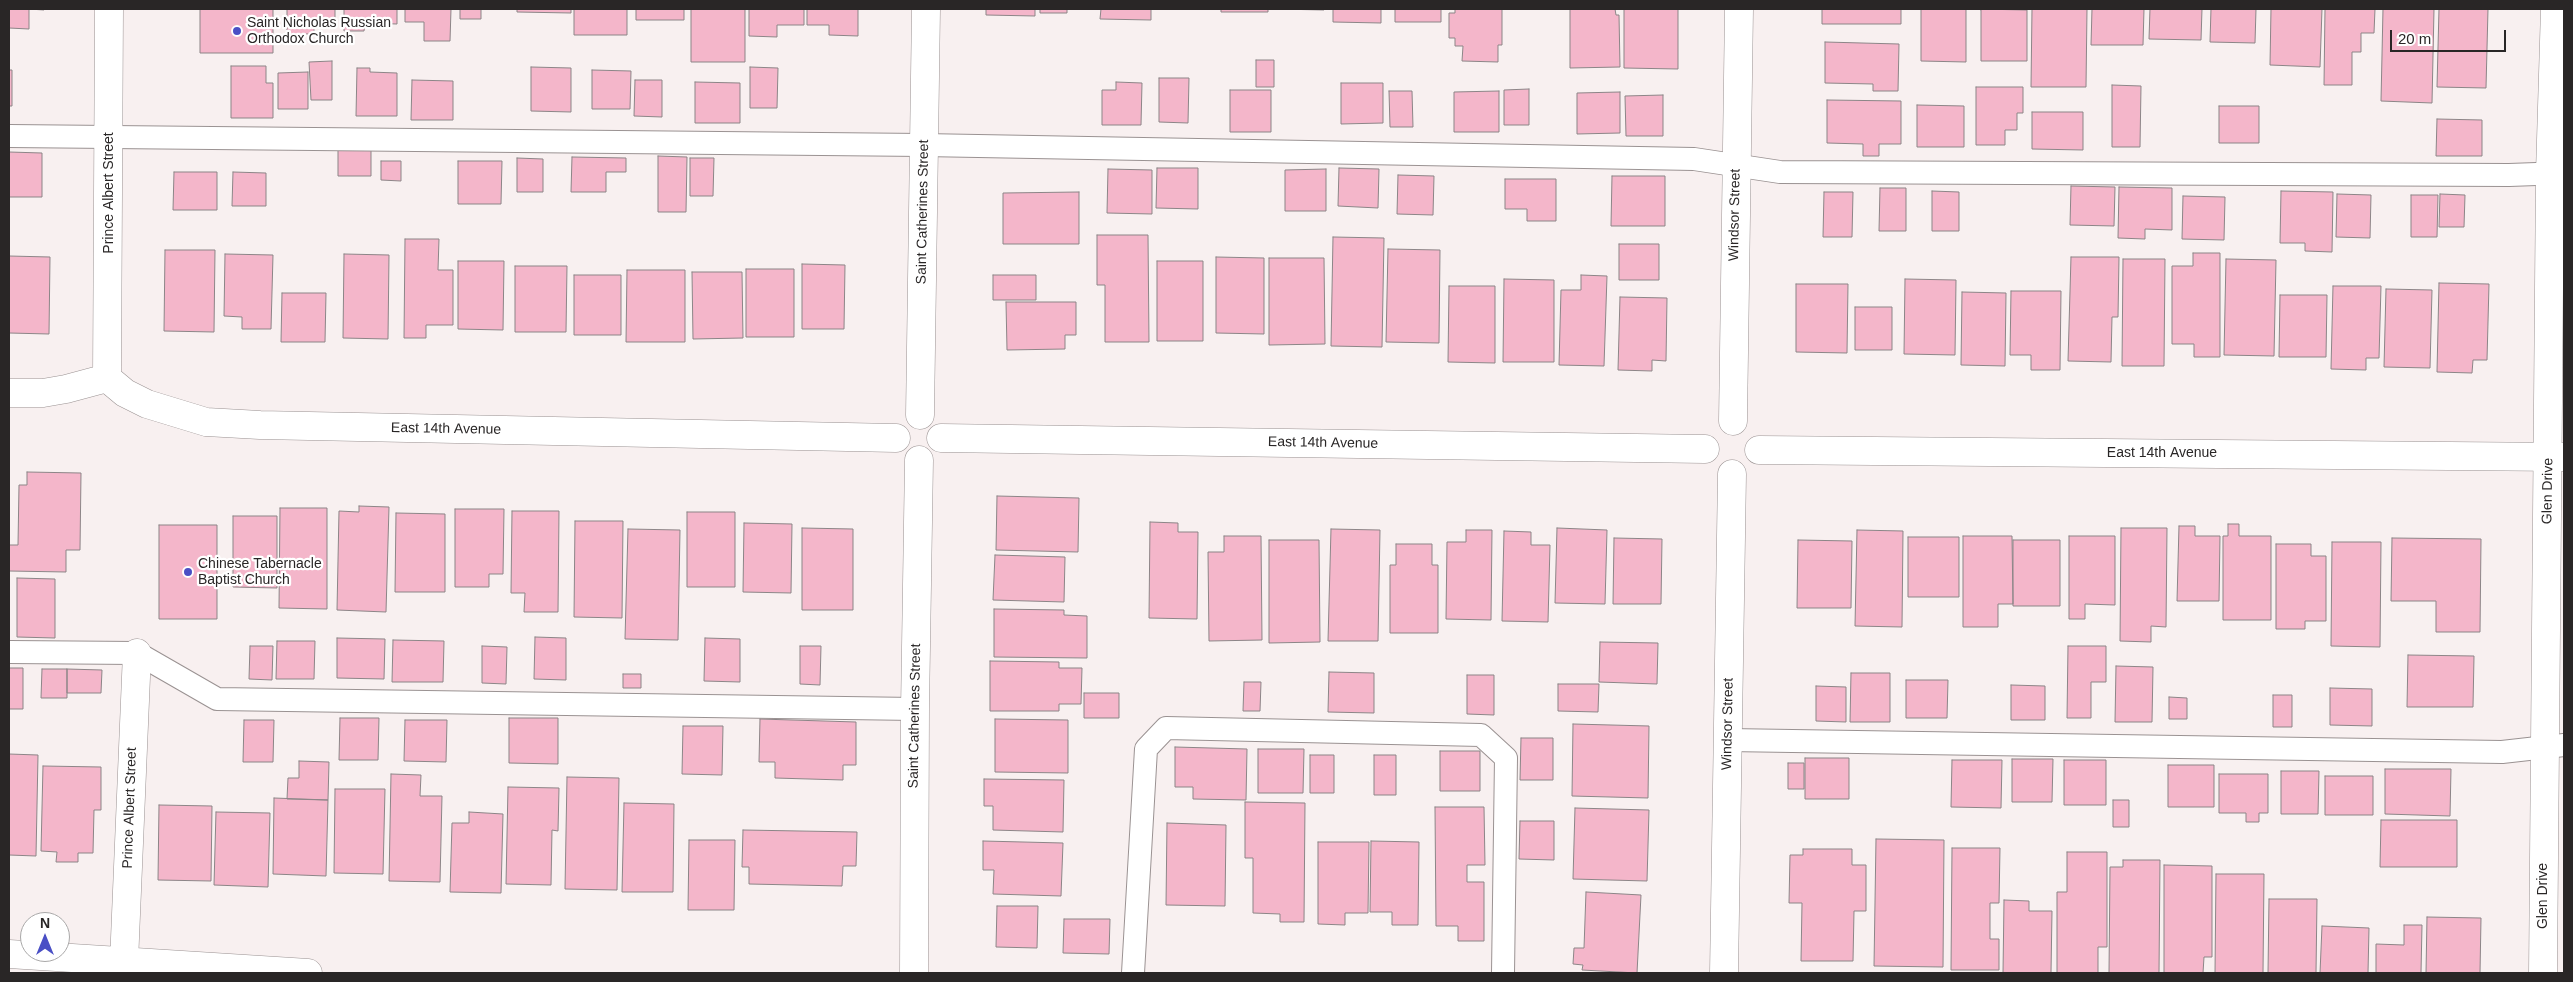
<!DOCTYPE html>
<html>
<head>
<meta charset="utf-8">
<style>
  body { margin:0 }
  #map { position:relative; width:2573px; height:982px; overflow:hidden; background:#f8f0f0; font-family:Arial,sans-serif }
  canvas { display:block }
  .frame { position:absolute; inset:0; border:10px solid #292626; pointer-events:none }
  .north { position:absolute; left:20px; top:912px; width:50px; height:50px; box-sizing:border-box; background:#fff; border:1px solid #a9a8a8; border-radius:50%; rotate:0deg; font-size:14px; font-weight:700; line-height:20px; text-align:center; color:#292626 }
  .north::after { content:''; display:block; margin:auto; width:18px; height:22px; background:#4a4fc5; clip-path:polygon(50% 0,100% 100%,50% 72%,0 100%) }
  .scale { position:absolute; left:2390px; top:30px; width:116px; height:22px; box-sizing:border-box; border:2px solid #292626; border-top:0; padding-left:6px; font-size:15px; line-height:18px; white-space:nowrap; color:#292626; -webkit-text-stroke:4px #fff; paint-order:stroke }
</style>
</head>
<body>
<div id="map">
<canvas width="2573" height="982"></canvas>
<div class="frame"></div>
<div class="north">N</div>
<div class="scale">20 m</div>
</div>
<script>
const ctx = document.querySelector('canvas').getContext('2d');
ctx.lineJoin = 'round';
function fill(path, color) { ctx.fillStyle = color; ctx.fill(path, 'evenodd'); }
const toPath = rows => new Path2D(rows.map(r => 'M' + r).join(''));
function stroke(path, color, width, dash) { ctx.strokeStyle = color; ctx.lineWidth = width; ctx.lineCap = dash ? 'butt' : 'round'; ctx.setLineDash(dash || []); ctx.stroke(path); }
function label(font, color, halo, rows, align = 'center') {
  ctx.font = font + ' Arial,sans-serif'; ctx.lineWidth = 4.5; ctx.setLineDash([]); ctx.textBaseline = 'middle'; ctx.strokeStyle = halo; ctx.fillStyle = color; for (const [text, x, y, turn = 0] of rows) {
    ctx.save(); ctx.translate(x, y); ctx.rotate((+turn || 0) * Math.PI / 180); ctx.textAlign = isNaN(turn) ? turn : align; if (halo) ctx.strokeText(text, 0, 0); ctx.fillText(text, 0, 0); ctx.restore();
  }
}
const building = toPath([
  [9,9,44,9,44,10,29,9,29,29,9,28,9,9],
  [200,9,273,9,273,53,200,53,200,9],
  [287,9,335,9,335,23,314,23,314,34,287,34,287,9],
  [344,9,397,9,397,24,365,23,364,31,344,31,344,9],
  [405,9,451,9,450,41,424,41,424,22,405,22,405,9],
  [460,9,481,9,481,19,460,19,460,9],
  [517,9,571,9,571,13,517,12,517,9],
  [574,9,627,9,627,35,574,35,574,9],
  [636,9,684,9,684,20,636,20,636,9],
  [691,9,745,9,745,62,691,62,691,9],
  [749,9,804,9,804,25,777,25,777,37,749,36,749,9],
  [807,9,858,9,858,36,829,35,829,25,807,25,807,9],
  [986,9,1035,9,1035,16,986,15,986,9],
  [1040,9,1067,9,1067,13,1040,13,1040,9],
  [1101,9,1151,9,1151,20,1100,19,1101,9],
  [1221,9,1268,9,1268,12,1221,12,1221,9],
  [1277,9,1324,9,1324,10,1277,9],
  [1333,9,1381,9,1381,23,1333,22,1333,9],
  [1395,9,1441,9,1441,22,1395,22,1395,9],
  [1455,9,1502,9,1502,45,1498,45,1498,62,1462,61,1463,46,1455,46,1455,38,1449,38,1449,13,1455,13,1455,9],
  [1570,9,1615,9,1616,15,1619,15,1620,67,1570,68,1570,9],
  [1624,9,1678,9,1678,69,1624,68,1624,9],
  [1822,9,1901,9,1901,24,1822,24,1822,9],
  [1921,9,1966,9,1966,62,1921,61,1921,9],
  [1978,9,2027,10,2027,61,1981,61,1981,10,1978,9],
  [2032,9,2087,9,2086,87,2031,87,2032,9],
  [2092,9,2144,9,2143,45,2091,45,2092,9],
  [2150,9,2202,9,2201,40,2149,39,2150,9],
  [2211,9,2256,9,2255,43,2210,42,2211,9],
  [2271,9,2322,9,2320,67,2270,65,2271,9],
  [2325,9,2375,9,2374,33,2361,33,2361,52,2352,52,2352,85,2324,85,2325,9],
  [2383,9,2434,9,2432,103,2381,101,2383,9],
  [2439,9,2488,9,2486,88,2437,87,2439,9],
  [1825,42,1899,44,1898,91,1873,91,1873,84,1825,83,1825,42],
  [1256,60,1274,60,1274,87,1256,87,1256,60],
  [332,61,332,100,311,100,309,62,332,61],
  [231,66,266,66,266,83,273,83,273,118,231,118,231,66],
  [531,67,571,68,571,112,531,111,531,67],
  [750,67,778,68,777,108,750,108,750,67],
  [357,68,370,68,370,72,397,73,397,116,356,116,357,68],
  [9,70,12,70,12,106,9,106,9,70],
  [592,70,631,71,630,109,592,109,592,70],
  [308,72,308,109,278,109,278,73,308,72],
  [1159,78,1189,78,1188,123,1159,122,1159,78],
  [412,80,453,81,453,120,411,120,412,80],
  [635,80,662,80,662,117,634,116,635,80],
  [695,82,740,83,740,123,695,123,695,82],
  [1116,82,1142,83,1141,125,1102,125,1102,90,1116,90,1116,82],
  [1341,83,1383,83,1383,123,1341,124,1341,83],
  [2112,85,2141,86,2140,147,2112,147,2112,85],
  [1976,87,2023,87,2023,113,2017,113,2017,130,2005,130,2005,145,1976,145,1976,87],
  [1529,89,1529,125,1504,125,1504,90,1529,89],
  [1230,90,1271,90,1271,132,1230,132,1230,90],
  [1389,91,1412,91,1413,127,1390,127,1389,91],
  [1499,91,1499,132,1454,132,1454,92,1499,91],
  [1620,92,1620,133,1577,134,1577,93,1620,92],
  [1663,95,1663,136,1626,136,1625,96,1663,95],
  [1827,100,1901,101,1901,144,1879,144,1879,156,1863,156,1863,144,1827,143,1827,100],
  [1917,105,1964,106,1964,147,1917,147,1917,105],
  [2219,106,2259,106,2259,143,2219,143,2219,106],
  [2032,112,2083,112,2083,150,2032,149,2032,112],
  [2437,119,2482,120,2482,156,2436,156,2437,119],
  [338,147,371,148,371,176,338,176,338,147],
  [9,152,42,153,42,197,9,197,9,152],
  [658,156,687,157,686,212,658,212,658,156],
  [572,157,626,158,626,172,606,172,606,192,571,192,572,157],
  [517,158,543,159,543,192,517,192,517,158],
  [690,158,714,158,713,196,690,196,690,158],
  [381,161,401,161,401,181,381,180,381,161],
  [458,161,502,161,501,204,458,204,458,161],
  [1157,168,1198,168,1198,209,1156,208,1157,168],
  [1339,168,1379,169,1378,208,1338,206,1339,168],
  [1108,169,1152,170,1152,214,1107,213,1108,169],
  [1326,169,1326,211,1285,211,1285,170,1326,169],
  [174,172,217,172,217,210,173,210,174,172],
  [233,172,266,173,266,206,232,206,233,172],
  [1398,175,1434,176,1433,215,1397,214,1398,175],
  [1612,176,1665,176,1665,226,1611,226,1612,176],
  [1505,179,1556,179,1556,221,1527,221,1527,209,1505,209,1505,179],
  [2071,186,2115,187,2114,226,2070,225,2071,186],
  [2119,187,2172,188,2172,230,2145,229,2145,239,2118,238,2119,187],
  [1880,188,1906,188,1906,231,1879,231,1880,188],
  [1932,191,1959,192,1959,231,1932,231,1932,191],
  [2281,191,2333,192,2332,252,2305,251,2305,243,2280,243,2281,191],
  [1079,192,1079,244,1003,244,1003,193,1079,192],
  [1824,192,1853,192,1852,237,1823,237,1824,192],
  [2337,194,2371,195,2370,238,2336,237,2337,194],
  [2440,194,2465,195,2464,227,2439,227,2440,194],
  [2411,195,2438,195,2437,237,2411,237,2411,195],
  [2183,196,2225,197,2224,240,2182,239,2183,196],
  [1097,235,1148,235,1149,342,1105,342,1105,285,1097,285,1097,235],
  [1333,237,1384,238,1382,347,1331,346,1333,237],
  [405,239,439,239,438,270,453,270,453,325,426,325,426,338,404,338,405,239],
  [1619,244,1659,244,1659,280,1619,280,1619,244],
  [1388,249,1440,250,1439,343,1386,342,1388,249],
  [165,250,215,250,214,332,164,331,165,250],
  [2193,253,2220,253,2220,357,2194,357,2194,344,2172,344,2172,266,2193,266,2193,253],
  [225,254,273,255,271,329,242,329,242,317,224,316,225,254],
  [344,254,389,255,388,339,343,338,344,254],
  [9,256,50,257,49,334,9,333,9,256],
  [1216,257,1264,258,1264,334,1216,333,1216,257],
  [2071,257,2119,257,2118,317,2112,317,2111,362,2068,361,2071,257],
  [1269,258,1324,258,1325,344,1269,345,1269,258],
  [2123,259,2165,259,2164,366,2122,366,2123,259],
  [2226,259,2276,260,2274,356,2224,355,2226,259],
  [458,261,504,261,503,330,458,329,458,261],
  [1157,261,1203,261,1203,341,1157,341,1157,261],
  [802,264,845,265,844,329,802,329,802,264],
  [515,266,567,266,566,332,515,332,515,266],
  [746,269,794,269,794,337,746,337,746,269],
  [627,270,685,270,685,342,626,342,627,270],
  [692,272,742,272,743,338,693,339,692,272],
  [574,275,621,275,621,335,574,335,574,275],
  [993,275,1036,275,1036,300,993,300,993,275],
  [1581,275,1607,276,1604,366,1559,365,1561,290,1581,290,1581,275],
  [1504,279,1554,280,1554,362,1503,362,1504,279],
  [1905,279,1956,280,1955,355,1904,354,1905,279],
  [2439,283,2489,284,2487,360,2473,360,2472,373,2437,372,2439,283],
  [1796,284,1848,284,1847,353,1796,352,1796,284],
  [1449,286,1495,286,1495,363,1448,362,1449,286],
  [2333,286,2381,286,2379,358,2366,358,2366,370,2331,369,2333,286],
  [2386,289,2432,290,2430,368,2384,367,2386,289],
  [2011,291,2061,291,2060,370,2031,370,2031,355,2010,355,2011,291],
  [1962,292,2006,293,2005,366,1961,365,1962,292],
  [282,293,326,293,325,342,281,342,282,293],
  [2280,295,2327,295,2326,357,2279,357,2280,295],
  [1620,297,1667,298,1666,361,1652,360,1652,371,1618,370,1620,297],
  [1006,302,1076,302,1076,335,1065,335,1065,349,1007,350,1006,302],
  [1855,307,1892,307,1892,350,1855,350,1855,307],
  [27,472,81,473,80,550,66,550,66,572,9,571,9,545,18,545,19,485,27,485,27,472],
  [997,496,1079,498,1078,552,996,550,997,496],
  [359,506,389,507,386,612,337,610,339,511,359,512,359,506],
  [280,508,327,508,327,609,279,608,280,508],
  [455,509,504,509,503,574,489,574,489,587,455,587,455,509],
  [512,511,559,511,558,612,524,612,525,593,511,593,512,511],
  [687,512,735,512,735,587,687,587,687,512],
  [396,513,445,514,445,592,395,592,396,513],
  [233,516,277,516,277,588,233,587,233,516],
  [575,521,623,521,622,618,574,617,575,521],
  [1150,522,1178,523,1178,532,1198,532,1197,619,1149,618,1150,522],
  [744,523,792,524,791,593,743,592,744,523],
  [2228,524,2239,524,2239,536,2271,536,2271,620,2223,620,2223,536,2228,536,2228,524],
  [159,525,217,525,217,619,159,619,159,525],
  [2179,526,2195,526,2195,536,2220,536,2219,601,2177,601,2179,526],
  [802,528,853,529,853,610,802,610,802,528],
  [1557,528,1607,530,1605,604,1555,603,1557,528],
  [2121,528,2167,528,2166,627,2151,626,2151,642,2120,641,2121,528],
  [628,529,680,530,678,640,625,639,628,529],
  [1331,529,1380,530,1378,641,1328,641,1331,529],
  [1466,530,1492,530,1491,620,1446,619,1447,542,1466,542,1466,530],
  [1857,530,1903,531,1902,627,1855,626,1857,530],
  [1504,531,1531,532,1531,545,1550,545,1548,622,1502,621,1504,531],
  [1224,536,1261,536,1262,640,1209,641,1208,552,1224,552,1224,536],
  [1963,536,2012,536,2013,604,1998,604,1998,627,1963,627,1963,536],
  [2069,536,2115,536,2115,605,2085,604,2085,619,2069,619,2069,536],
  [1908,537,1959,537,1959,597,1908,597,1908,537],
  [1614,538,1662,539,1661,604,1613,604,1614,538],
  [2392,538,2481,539,2480,632,2436,632,2436,601,2391,601,2392,538],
  [1269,540,1319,540,1320,642,1269,643,1269,540],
  [1798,540,1852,541,1851,608,1797,608,1798,540],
  [2013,540,2060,540,2060,606,2013,606,2013,540],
  [2332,542,2381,542,2380,647,2331,646,2332,542],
  [1396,544,1432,544,1432,565,1438,565,1438,633,1390,633,1390,565,1396,565,1396,544],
  [2276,544,2311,544,2311,556,2326,556,2326,621,2305,621,2305,629,2276,629,2276,544],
  [995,555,1065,557,1064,602,993,600,995,555],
  [17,578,55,579,55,638,17,637,17,578],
  [994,609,1064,610,1064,615,1087,616,1087,658,994,657,994,609],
  [535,637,566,638,566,680,534,679,535,637],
  [337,638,385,639,384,679,337,678,337,638],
  [705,638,740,639,740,682,704,681,705,638],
  [393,640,444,641,443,682,392,682,393,640],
  [277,641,315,641,314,679,276,679,277,641],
  [1600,642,1658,643,1657,684,1599,682,1600,642],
  [250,646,273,646,272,680,249,679,250,646],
  [482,646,507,647,506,684,482,683,482,646],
  [800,646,821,646,820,685,800,684,800,646],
  [2068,646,2106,646,2106,682,2091,682,2091,718,2067,718,2068,646],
  [2408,655,2474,656,2473,707,2407,707,2408,655],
  [990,661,1059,662,1059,668,1082,668,1081,704,1059,704,1059,711,990,711,990,661],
  [2116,666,2153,667,2152,722,2115,722,2116,666],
  [9,668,23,668,23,709,9,709,9,668],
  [42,669,67,669,67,698,41,698,42,669],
  [67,669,102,670,101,693,67,693,67,669],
  [1329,672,1374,673,1374,713,1328,712,1329,672],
  [1851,673,1890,673,1890,722,1850,722,1851,673],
  [623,674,641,674,641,688,623,688,623,674],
  [1467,675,1494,675,1494,715,1467,714,1467,675],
  [1906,680,1948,680,1947,718,1906,718,1906,680],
  [1244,682,1261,682,1260,711,1243,711,1244,682],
  [1558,684,1599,684,1598,712,1558,711,1558,684],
  [2011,685,2045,686,2045,720,2011,720,2011,685],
  [1816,686,1846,687,1846,722,1816,721,1816,686],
  [2330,688,2372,689,2372,726,2330,725,2330,688],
  [1084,693,1119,693,1119,718,1084,718,1084,693],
  [2273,695,2292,695,2292,727,2273,727,2273,695],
  [2169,697,2187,698,2187,719,2169,719,2169,697],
  [340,718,379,718,378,760,339,760,340,718],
  [509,718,558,718,558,764,509,763,509,718],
  [760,719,856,722,856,765,843,765,843,780,775,778,775,762,759,762,760,719],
  [995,719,1068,720,1068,773,995,772,995,719],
  [244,720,274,720,273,762,243,762,244,720],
  [405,720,447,720,446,762,404,761,405,720],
  [1573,724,1649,726,1648,798,1572,796,1573,724],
  [683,726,723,726,722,775,682,774,683,726],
  [1521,738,1553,738,1553,780,1520,780,1521,738],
  [1175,747,1247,749,1246,800,1193,799,1193,787,1175,787,1175,747],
  [1258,749,1304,749,1303,793,1258,793,1258,749],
  [1440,751,1480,751,1480,791,1440,791,1440,751],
  [9,754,38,755,36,856,9,855,9,754],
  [1310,755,1334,755,1334,793,1310,793,1310,755],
  [1374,755,1396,755,1396,795,1374,795,1374,755],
  [1805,758,1849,758,1849,799,1805,799,1805,758],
  [2012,759,2053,759,2052,802,2012,802,2012,759],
  [1952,760,2002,760,2001,808,1951,807,1952,760],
  [2064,760,2106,760,2106,805,2064,805,2064,760],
  [299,761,329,762,328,800,287,799,288,778,299,778,299,761],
  [1788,763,1804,763,1804,789,1788,789,1788,763],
  [2168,765,2214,765,2214,807,2168,807,2168,765],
  [43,766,101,767,101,810,94,810,93,853,78,853,78,862,56,862,57,852,41,851,43,766],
  [2385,769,2451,769,2450,816,2385,814,2385,769],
  [2281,771,2319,771,2318,814,2281,814,2281,771],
  [391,774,421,775,420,796,442,796,440,882,389,881,391,774],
  [2219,774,2268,774,2268,813,2259,813,2259,822,2246,822,2246,813,2219,813,2219,774],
  [2325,776,2373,776,2373,815,2325,815,2325,776],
  [567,777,619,778,617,890,565,889,567,777],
  [984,779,1064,780,1063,832,993,830,993,806,984,806,984,779],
  [508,787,559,788,558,831,552,830,551,885,506,884,508,787],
  [335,789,385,789,383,874,334,873,335,789],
  [274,798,328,800,326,876,273,874,274,798],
  [2113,800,2129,800,2129,827,2113,827,2113,800],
  [1245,802,1305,803,1304,922,1280,922,1280,914,1253,913,1253,858,1245,858,1245,802],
  [624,803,674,804,673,892,622,892,624,803],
  [159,805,212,806,211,881,158,880,159,805],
  [1435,807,1484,807,1485,865,1467,865,1467,882,1484,882,1484,941,1458,941,1458,926,1436,926,1435,807],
  [1575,808,1649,810,1647,881,1573,879,1575,808],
  [216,812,270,813,268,887,214,885,216,812],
  [469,812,503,814,501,893,450,892,452,823,469,823,469,812],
  [2381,820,2457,820,2457,867,2380,867,2381,820],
  [1520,821,1554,821,1554,860,1519,859,1520,821],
  [1167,823,1226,825,1225,906,1166,905,1167,823],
  [743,830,857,832,856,866,843,866,842,886,749,884,749,867,742,867,743,830],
  [1876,839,1944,840,1943,967,1874,966,1876,839],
  [689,840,735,840,734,910,688,910,689,840],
  [983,841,1063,843,1061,896,993,894,994,870,983,870,983,841],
  [1371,841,1419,842,1418,925,1392,925,1392,912,1370,912,1371,841],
  [1318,842,1369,842,1368,913,1345,913,1345,925,1318,924,1318,842],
  [1952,848,2000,848,1999,903,1990,903,1990,939,1999,939,1999,970,1951,970,1952,848],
  [1803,849,1852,849,1852,865,1866,865,1866,911,1854,911,1853,961,1801,961,1802,903,1789,903,1790,855,1803,855,1803,849],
  [2067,852,2107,852,2107,947,2098,947,2098,973,2057,973,2057,892,2067,892,2067,852],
  [2123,860,2160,860,2159,973,2109,973,2110,867,2123,867,2123,860],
  [2164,865,2212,866,2212,957,2204,957,2203,973,2164,973,2164,865],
  [2216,874,2264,874,2263,973,2215,973,2216,874],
  [1586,892,1641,895,1637,973,1582,970,1583,965,1573,964,1574,948,1584,948,1586,892],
  [2269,899,2317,899,2316,973,2268,973,2269,899],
  [2004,900,2029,901,2029,911,2052,911,2051,973,2003,973,2004,900],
  [997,906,1038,906,1037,948,996,947,997,906],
  [2427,917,2481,918,2480,973,2426,973,2427,917],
  [1064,919,1110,919,1109,954,1063,953,1064,919],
  [2404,925,2422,925,2421,973,2376,973,2376,944,2404,945,2404,925],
  [2322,926,2369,928,2368,973,2320,973,2322,926]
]);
const service = toPath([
  [9,136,923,145,1694,159,1780,172,2509,175,2564,173],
  [9,652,137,653,217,699,915,709],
  [1728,740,2502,752,2564,745],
  [1133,973,1146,749,1166,728,1481,735,1506,758,1503,973]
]);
const minor = toPath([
  [107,378,125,393,147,404,206,422,260,425,896,438],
  [107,378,109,9],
  [9,393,43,393,66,389,107,378],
  [920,415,926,9],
  [1733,421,1739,9],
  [941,438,1705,449],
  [1759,450,2564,457],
  [9,954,308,973],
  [124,962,137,653],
  [914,973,915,709,919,460],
  [1724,973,1732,474],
  [2543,973,2550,173,2555,9]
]);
const markers = [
  [237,31,5,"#4a4fc5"],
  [188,572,5,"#4a4fc5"]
];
const poiNames = [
  ["Saint Nicholas Russian",247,23],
  ["Orthodox Church",247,39],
  ["Chinese Tabernacle",198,564],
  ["Baptist Church",198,580]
];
const streetNames = [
  ["Prince Albert Street",109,193,-90],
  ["Saint Catherines Street",923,212,-89],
  ["Windsor Street",1735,215,-89],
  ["East 14th Avenue",446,429,1],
  ["East 14th Avenue",1323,443,1],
  ["East 14th Avenue",2162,453],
  ["Glen Drive",2548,491,-89],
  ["Saint Catherines Street",915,716,-89],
  ["Windsor Street",1728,724,-89],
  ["Prince Albert Street",130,808,-88],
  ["Glen Drive",2543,896,-90]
];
fill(building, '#f4b6ca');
stroke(building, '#8c8587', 1);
stroke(service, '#9a9292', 24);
stroke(minor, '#9a9292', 29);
stroke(service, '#fff', 22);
stroke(minor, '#fff', 28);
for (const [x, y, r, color] of markers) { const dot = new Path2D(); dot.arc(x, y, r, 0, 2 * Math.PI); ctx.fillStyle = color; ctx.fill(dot); stroke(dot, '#fff', 2); }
label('14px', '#292626', '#fff', poiNames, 'left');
label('14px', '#292626', '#fff', streetNames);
</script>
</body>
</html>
